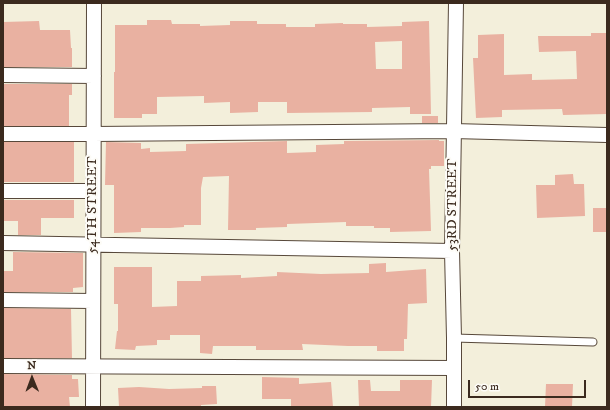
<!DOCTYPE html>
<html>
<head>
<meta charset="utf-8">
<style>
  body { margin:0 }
  #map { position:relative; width:610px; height:410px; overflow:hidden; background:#f3efdb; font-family:"IM FELL DW Pica",serif }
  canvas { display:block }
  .frame { position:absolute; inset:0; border:4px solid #3b2a1e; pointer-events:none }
  .north { position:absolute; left:12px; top:358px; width:40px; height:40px; -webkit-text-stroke:3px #fdfcf7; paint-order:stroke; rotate:359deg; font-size:11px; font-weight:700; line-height:16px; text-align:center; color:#3b2a1e }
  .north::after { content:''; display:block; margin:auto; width:14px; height:18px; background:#3b2a1e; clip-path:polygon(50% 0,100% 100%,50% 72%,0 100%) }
  .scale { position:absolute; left:468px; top:380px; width:118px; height:18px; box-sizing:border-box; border:2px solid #3b2a1e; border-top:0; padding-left:5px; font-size:12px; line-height:14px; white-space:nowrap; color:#3b2a1e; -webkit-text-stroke:3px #fdfcf7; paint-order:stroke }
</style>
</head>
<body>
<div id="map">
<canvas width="610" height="410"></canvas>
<div class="frame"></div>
<div class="north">N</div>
<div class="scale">50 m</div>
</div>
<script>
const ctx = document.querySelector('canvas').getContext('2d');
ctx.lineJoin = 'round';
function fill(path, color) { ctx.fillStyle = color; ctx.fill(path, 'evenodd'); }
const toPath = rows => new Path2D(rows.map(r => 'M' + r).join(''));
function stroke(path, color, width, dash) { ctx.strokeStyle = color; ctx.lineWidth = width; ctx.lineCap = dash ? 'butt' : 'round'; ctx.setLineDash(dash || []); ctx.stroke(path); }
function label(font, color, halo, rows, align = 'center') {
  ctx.font = font + ' "IM FELL DW Pica",serif'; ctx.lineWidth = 4; ctx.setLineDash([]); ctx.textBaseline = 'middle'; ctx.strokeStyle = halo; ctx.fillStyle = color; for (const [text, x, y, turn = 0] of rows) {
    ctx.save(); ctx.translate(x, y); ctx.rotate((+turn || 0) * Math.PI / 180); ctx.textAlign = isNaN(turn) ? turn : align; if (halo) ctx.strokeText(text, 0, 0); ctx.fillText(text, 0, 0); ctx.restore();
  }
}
const building = toPath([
  [147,20,171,20,172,24,200,24,200,26,230,25,230,21,257,21,257,24,286,24,286,27,315,27,315,24,343,23,343,24,367,24,367,27,402,26,402,22,429,21,431,114,410,114,410,107,372,108,372,112,287,113,287,102,258,102,258,112,230,113,230,102,204,103,204,96,157,97,157,114,142,114,142,118,114,118,114,72,115,72,115,25,147,25],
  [402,41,402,69,376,69,375,42],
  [39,21,40,30,70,30,71,48,72,48,72,67,3,67,3,22],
  [591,33,607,33,607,114,563,115,562,109,502,110,502,117,476,118,473,58,478,58,478,35,504,34,504,75,532,74,532,80,577,79,576,51,539,52,538,36,591,36],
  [3,84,72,84,72,95,69,95,69,126,3,126],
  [422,116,438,116,438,123,422,123],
  [439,140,439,141,444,141,444,166,431,166,431,169,429,169,431,231,390,232,390,228,374,228,374,226,346,226,346,222,287,224,287,227,256,228,256,230,228,230,229,176,203,177,201,188,201,225,184,225,184,227,170,228,141,228,141,232,114,233,114,185,105,185,106,142,141,143,141,149,150,148,150,152,186,151,186,144,287,141,287,153,316,152,316,145,344,144,344,141],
  [3,142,74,142,74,182,3,182],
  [573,174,574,184,584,184,585,216,537,218,536,185,555,185,555,175],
  [3,200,74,200,74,218,41,218,41,235,18,235,18,221,3,221],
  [593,208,607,208,607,232,593,232],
  [13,252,83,253,83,287,73,288,73,292,3,292,3,271,13,271],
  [386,263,386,272,426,269,427,303,408,304,407,339,404,339,404,351,377,351,377,346,348,346,302,344,303,350,256,350,256,346,213,346,212,354,200,353,200,335,170,335,170,340,157,340,157,345,136,346,135,350,115,349,117,331,118,331,118,304,114,304,114,267,152,267,152,307,177,306,177,281,201,281,201,276,241,275,241,278,277,276,277,272,321,274,369,273,369,264],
  [3,308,71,309,72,358,3,358],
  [3,374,72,375,72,379,78,379,79,397,69,397,70,407,3,407],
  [262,377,299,378,299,384,331,382,333,407,291,407,291,399,262,399],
  [358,380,370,380,371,391,400,391,400,380,432,380,431,407,359,407],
  [546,384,573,384,572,407,545,407],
  [202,386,216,386,217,404,201,405,201,407,119,407,118,388,139,387,169,389,202,388]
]);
const service = toPath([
  [454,338,593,342]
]);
const minor = toPath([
  [3,75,94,76],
  [3,134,93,134,453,131,607,135],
  [3,191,93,191],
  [3,243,452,251],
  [3,300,93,301],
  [3,366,454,368],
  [93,407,94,3],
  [454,407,454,338,452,251,456,3]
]);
const streetNames = [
  ["54TH STREET",93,205,-90],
  ["53RD STREET",453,205,-90]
];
fill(building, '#e9b1a1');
stroke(service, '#57483a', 9);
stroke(minor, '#57483a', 16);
stroke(service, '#fff', 7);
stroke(minor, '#fff', 14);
label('14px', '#3b2a1e', '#fdfcf7', streetNames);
</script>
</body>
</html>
